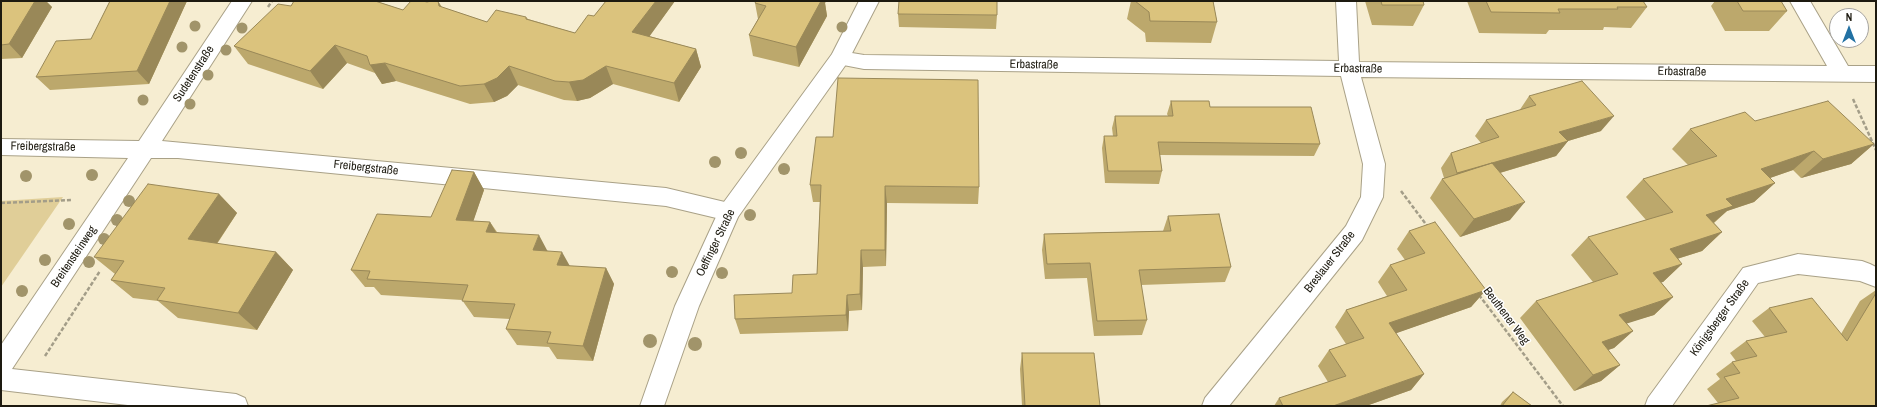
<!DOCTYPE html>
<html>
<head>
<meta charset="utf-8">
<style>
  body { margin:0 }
  #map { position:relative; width:1877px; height:407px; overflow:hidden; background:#f6edd1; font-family:"Archivo Narrow",sans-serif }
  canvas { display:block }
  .frame { position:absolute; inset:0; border:2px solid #1d1a10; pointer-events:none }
  .north { position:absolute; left:1829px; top:8px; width:40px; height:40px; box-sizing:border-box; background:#fff; border:1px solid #a5a39f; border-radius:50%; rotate:0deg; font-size:11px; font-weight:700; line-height:16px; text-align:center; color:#1d1a10 }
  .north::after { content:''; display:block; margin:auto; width:14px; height:18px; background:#2271a3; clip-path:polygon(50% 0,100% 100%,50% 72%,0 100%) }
</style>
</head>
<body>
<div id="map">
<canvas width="1877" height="407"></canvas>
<div class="frame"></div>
<div class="north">N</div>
</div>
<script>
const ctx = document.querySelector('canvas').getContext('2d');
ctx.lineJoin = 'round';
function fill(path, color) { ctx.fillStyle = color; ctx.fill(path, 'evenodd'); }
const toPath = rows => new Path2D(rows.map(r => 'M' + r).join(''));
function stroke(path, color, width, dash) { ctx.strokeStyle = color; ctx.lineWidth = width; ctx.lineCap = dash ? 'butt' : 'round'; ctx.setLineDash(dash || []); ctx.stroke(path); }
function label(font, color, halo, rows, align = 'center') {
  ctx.font = font + ' "Archivo Narrow",sans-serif'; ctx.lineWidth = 3; ctx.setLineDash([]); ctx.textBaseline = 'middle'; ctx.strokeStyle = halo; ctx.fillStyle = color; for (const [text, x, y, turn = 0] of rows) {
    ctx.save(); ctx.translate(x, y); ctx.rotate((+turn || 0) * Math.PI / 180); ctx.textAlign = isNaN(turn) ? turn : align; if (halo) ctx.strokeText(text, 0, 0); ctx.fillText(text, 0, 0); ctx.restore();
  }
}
const green = toPath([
  [63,197,1,287,1,201]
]);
const path = toPath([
  [268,7,272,1],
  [1853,99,1876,150],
  [1401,191,1428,227],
  [1,203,72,200],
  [1479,295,1563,406],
  [45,356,100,271]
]);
const street = toPath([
  [232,1,252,1,162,141,666,188,729,203,737,206,740,212,737,218,729,221,666,206,178,158,151,158,12,369,236,394,245,398,248,406,136,406,1,390,1,345,128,158,1,155,1,139,139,141,232,1],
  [1336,1,1356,1,1359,62,1827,66,1790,1,1810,1,1848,66,1876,66,1876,82,1361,77,1385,164,1383,197,1362,240,1229,406,1202,406,1205,398,1346,226,1361,197,1363,164,1341,76,864,69,833,63,830,58,833,53,840,51,864,55,1339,61,1336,1],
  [1798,254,1862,261,1870,264,1876,267,1876,287,1860,281,1798,274,1758,283,1672,406,1645,406,1648,398,1743,268,1798,254]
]);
const secondary = toPath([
  [859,1,879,1,847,63,738,217,699,306,664,406,640,406,675,306,721,206,832,54,859,1]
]);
const trees = [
  [195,26,5.5],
  [842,27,5.5],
  [242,28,5.5],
  [182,47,5.5],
  [226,50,5.5],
  [208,75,5.5],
  [143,100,5.5],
  [190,104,5.5],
  [741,153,6],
  [715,162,6],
  [784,169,6],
  [92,175,6],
  [26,176,6],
  [129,201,6],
  [750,215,6],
  [117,220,6],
  [69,224,6],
  [104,239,6],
  [45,260,6],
  [89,262,6],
  [672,272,6],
  [722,273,6],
  [22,291,6],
  [650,341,7],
  [695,344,7]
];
const wall = toPath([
  [1,1,46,1,52,7,22,58,1,59],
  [110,1,187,1,149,84,50,90,36,77,91,39],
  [294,1,376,1,403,10,427,2,438,1,442,7,487,22,526,17,528,19,575,33,594,16,606,1,675,1,649,36,696,49,701,67,679,102,613,84,590,98,577,101,564,100,518,85,507,96,494,102,470,104,396,81,382,84,375,73,347,63,323,89,248,64,234,46,291,6],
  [756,1,826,1,825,3,827,16,799,67,753,56,749,35,758,19,755,3],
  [1131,1,1213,1,1217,22,1211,43,1146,42,1145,33,1127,19],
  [1365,1,1423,1,1424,5,1413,26,1372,25],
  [1467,1,1643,1,1647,7,1631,28,1604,27,1603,30,1549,30,1546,34,1479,33],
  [1715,1,1781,1,1787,11,1769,31,1725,31,1711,6],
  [898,14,997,15,996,29,899,27],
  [1529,96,1601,131,1568,141,1556,156,1500,173,1510,220,1460,237,1430,198,1442,179,1444,178,1441,168,1451,153,1481,143,1475,136,1486,120,1519,111],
  [1171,101,1210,107,1320,144,1314,156,1160,155,1162,171,1159,184,1105,183,1102,148,1104,136,1113,136,1112,128,1115,116,1168,116,1167,114],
  [1755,121,1874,144,1851,164,1801,178,1793,170,1770,178,1775,183,1754,202,1727,211,1714,223,1722,232,1702,251,1677,259,1682,264,1663,282,1661,282,1673,297,1654,315,1626,323,1633,331,1614,348,1608,350,1620,365,1601,381,1574,391,1520,318,1536,301,1593,282,1571,255,1588,237,1646,220,1626,197,1643,179,1688,165,1672,149,1690,129],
  [474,172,484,190,473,221,490,222,497,232,548,251,569,266,606,268,614,284,593,361,557,359,549,347,517,345,506,329,510,319,474,317,462,300,381,295,374,287,365,287,351,270,431,217],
  [810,185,979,187,978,204,887,203,886,266,863,267,862,310,849,311,848,331,740,334,735,319,792,293,817,274,820,202,813,202],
  [219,194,237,213,217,244,276,252,293,270,257,330,178,318,158,301,133,298,111,280,115,274,94,257],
  [1168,216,1231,267,1225,282,1141,285,1147,320,1142,335,1094,336,1087,278,1045,279,1042,250,1044,234,1163,231],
  [1409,231,1486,290,1471,307,1396,333,1424,374,1411,390,1366,406,1274,406,1279,398,1328,382,1318,366,1329,350,1346,344,1335,327,1346,310,1387,296,1378,282,1390,265,1405,260,1397,249],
  [1876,290,1876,406,1718,403,1707,389,1720,379,1716,374,1732,362,1736,361,1730,353,1746,341,1765,337,1752,321,1769,308,1841,334,1860,301],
  [1022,353,1100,406,1022,406,1020,369],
  [1513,392,1532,406,1500,406,1502,402]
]);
const shadedWall = toPath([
  [35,1,46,1,52,7,22,58,9,44],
  [170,1,187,1,149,84,137,71],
  [438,1,447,18,439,6],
  [656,1,675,1,639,51,632,32],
  [817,1,826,1,825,3,827,16,799,67,796,47],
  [335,45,347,63,323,89,310,71],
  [696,49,701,67,679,102,674,83],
  [385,63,396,81,382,84,370,65],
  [509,66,518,85,507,96,494,102,484,84],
  [606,66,613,84,590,98,577,101,569,82],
  [1614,116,1601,131,1548,147,1559,132],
  [1568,141,1556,156,1449,188,1448,187,1457,173],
  [1874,144,1851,164,1801,178,1823,159],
  [1814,151,1793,170,1741,188,1761,169],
  [474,172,484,190,468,237,456,220],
  [1775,183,1754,202,1727,211,1712,224,1706,215,1726,199],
  [885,186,887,203,886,266,885,250],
  [219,194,237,213,207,258,188,239],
  [1525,202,1510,220,1460,237,1474,219],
  [490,222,500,239,486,232],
  [1722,232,1702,251,1651,267,1670,249],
  [539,235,548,252,533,250],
  [861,250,863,267,862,310,860,294],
  [276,252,293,270,257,330,238,313],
  [562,252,571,268,557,265],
  [1682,264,1663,282,1634,291,1653,273],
  [606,268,614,284,593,361,583,346],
  [1486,290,1471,307,1377,340,1389,323],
  [847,295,849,311,848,331,846,315],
  [1673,297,1654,315,1600,332,1619,315],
  [1633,331,1614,348,1584,358,1602,342],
  [1620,365,1601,381,1574,391,1593,375],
  [1424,374,1411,390,1366,406,1333,406]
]);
const building = toPath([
  [1,1,35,1,9,44,1,45,1,1],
  [110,1,170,1,137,71,36,77,56,41,91,39,110,1],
  [294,1,375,1,403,10,411,1,423,1,427,2,431,1,438,1,439,6,487,22,496,10,526,17,526,19,575,33,588,15,594,16,606,1,656,1,632,32,696,49,674,83,606,66,583,80,569,82,555,81,509,66,497,78,484,84,460,86,385,63,370,65,367,56,335,45,310,71,234,46,278,4,291,6,294,1],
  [756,1,821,1,796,47,749,35,766,6,755,3,756,1],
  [899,1,997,1,997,15,898,14,899,1],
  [1135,1,1213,1,1217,22,1150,21,1149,12,1135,1],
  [1381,1,1423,1,1424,5,1382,5,1381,1],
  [1486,1,1643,1,1647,7,1617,7,1618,9,1558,9,1560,13,1491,12,1486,1],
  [1737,1,1781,1,1787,11,1743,11,1737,1],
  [838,78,978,80,979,187,885,186,885,250,861,250,860,294,847,295,846,315,735,319,734,295,792,293,793,275,817,274,821,185,810,185,816,137,833,137,838,78],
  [1582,81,1614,116,1559,132,1568,141,1492,163,1457,173,1451,153,1499,137,1486,120,1536,105,1529,96,1582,81],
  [1171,101,1209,101,1210,107,1311,107,1320,144,1158,142,1162,171,1108,171,1104,136,1117,136,1115,116,1173,116,1171,101],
  [1828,101,1874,144,1823,159,1814,151,1761,169,1775,183,1726,199,1733,206,1706,215,1722,232,1670,249,1682,264,1653,273,1673,297,1619,315,1633,331,1602,342,1620,365,1593,375,1536,301,1618,274,1588,237,1673,212,1643,179,1717,156,1690,129,1745,112,1755,121,1828,101],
  [1492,163,1525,202,1474,219,1442,179,1492,163],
  [452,170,474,172,456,220,490,222,486,232,539,235,533,250,562,252,557,265,606,268,583,346,547,343,551,332,506,329,515,304,462,301,468,285,367,279,370,271,351,270,377,214,431,217,452,170],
  [148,184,219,194,188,239,276,252,238,313,157,300,165,288,111,280,124,261,94,257,148,184],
  [1219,214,1231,267,1139,270,1147,320,1097,321,1090,263,1047,264,1044,234,1171,231,1168,216,1219,214],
  [1435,222,1486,290,1389,323,1424,374,1333,406,1283,406,1279,398,1346,376,1329,350,1364,338,1346,310,1407,290,1390,265,1425,253,1409,231,1435,222],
  [1876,293,1876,406,1706,406,1739,398,1724,377,1740,373,1732,362,1757,356,1746,341,1787,332,1769,308,1812,298,1847,341,1876,293],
  [1022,353,1094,353,1100,406,1025,406,1022,353],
  [1513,392,1532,406,1502,406,1513,392]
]);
const streetNames = [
  ["Erbastraße",1034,65,1],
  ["Erbastraße",1358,69,1],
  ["Erbastraße",1682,72,1],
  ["Sudetenstraße",194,74,-57],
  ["Freibergstraße",43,147,1],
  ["Freibergstraße",366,168,6],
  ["Oeffinger Straße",716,243,-64],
  ["Breitensteinweg",74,257,-56],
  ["Breslauer Straße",1330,262,-52],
  ["Beuthener Weg",1506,316,53],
  ["Königsberger Straße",1720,318,-54]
];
fill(green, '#e0ce98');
stroke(street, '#a9a187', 2);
stroke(secondary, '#a9a187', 2);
stroke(path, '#a39d88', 2.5, [4, 2]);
fill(street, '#fff');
fill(secondary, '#fff');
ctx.fillStyle = '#a1946a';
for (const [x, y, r] of trees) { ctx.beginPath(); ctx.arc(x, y, r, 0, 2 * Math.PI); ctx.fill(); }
fill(wall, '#bca86c');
fill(shadedWall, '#998858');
fill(building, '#dbc37d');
stroke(building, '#998858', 1);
label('12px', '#1d1a10', '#fff', streetNames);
</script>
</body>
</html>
